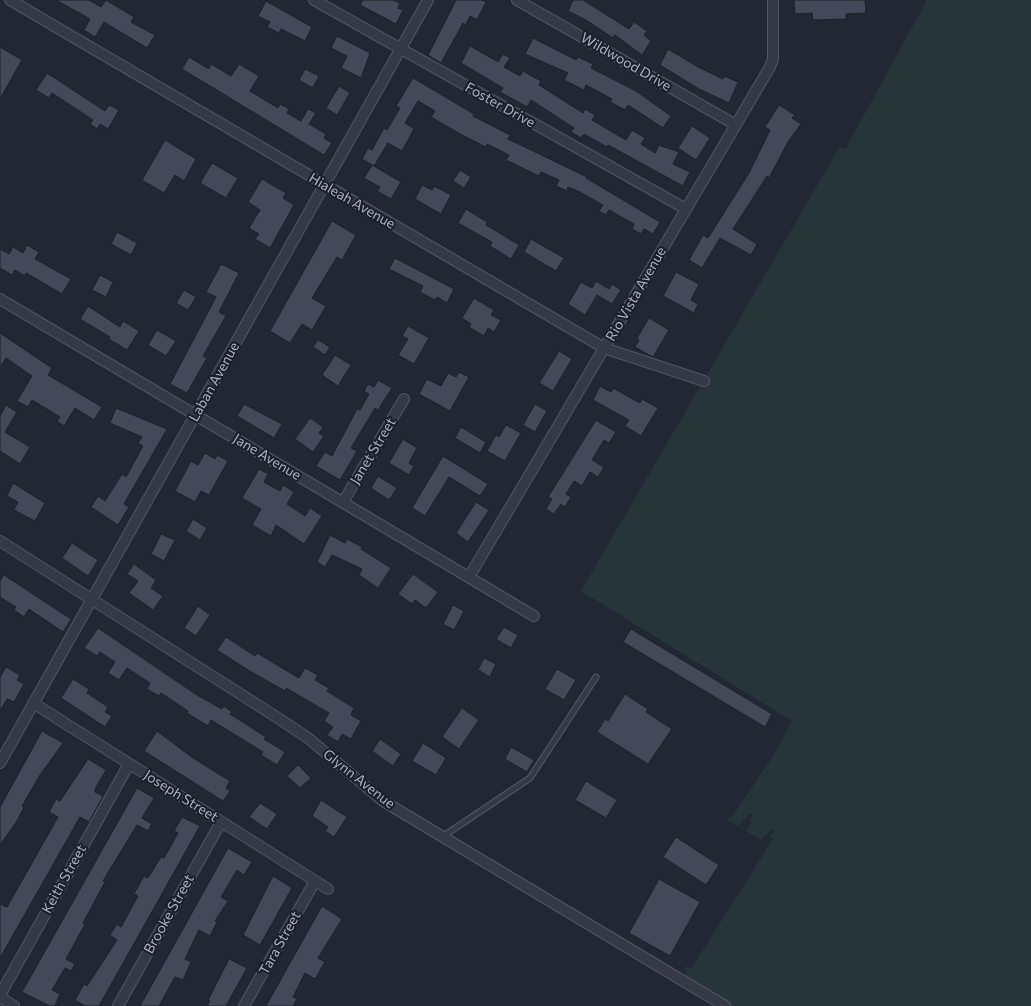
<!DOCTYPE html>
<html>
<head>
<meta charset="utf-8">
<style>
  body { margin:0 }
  canvas { display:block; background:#222734 }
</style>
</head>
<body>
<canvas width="1031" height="1006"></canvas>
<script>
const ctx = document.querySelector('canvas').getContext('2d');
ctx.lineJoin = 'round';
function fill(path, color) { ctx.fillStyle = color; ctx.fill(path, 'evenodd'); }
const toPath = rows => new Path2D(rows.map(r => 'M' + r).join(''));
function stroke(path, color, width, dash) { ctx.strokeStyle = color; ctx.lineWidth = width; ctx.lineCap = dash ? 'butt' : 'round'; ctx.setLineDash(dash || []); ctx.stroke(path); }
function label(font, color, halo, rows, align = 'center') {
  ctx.font = font + ' Commissioner,sans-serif'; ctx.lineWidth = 4; ctx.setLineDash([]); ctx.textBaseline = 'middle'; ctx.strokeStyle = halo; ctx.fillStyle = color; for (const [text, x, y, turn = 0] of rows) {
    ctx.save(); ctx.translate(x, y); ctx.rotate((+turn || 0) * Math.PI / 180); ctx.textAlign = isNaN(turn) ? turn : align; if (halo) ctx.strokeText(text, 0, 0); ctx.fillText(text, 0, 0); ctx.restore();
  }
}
const green = toPath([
  [927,0,1031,0,1031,1006,730,1006,685,977,685,969,686,966,691,969,773,839,770,837,774,831,771,830,761,840,746,831,752,822,750,821,752,815,749,814,738,826,727,819,732,817,773,756,792,721,581,591,839,148,846,148]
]);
const building = toPath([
  [56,0,89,0,101,7,106,0,134,17,131,22,155,35,147,48,104,22,95,37,84,30,90,19,56,0],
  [363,0,393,0,400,3,398,8,403,10,396,24,360,5,363,0],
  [456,0,482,0,486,2,477,20,470,16,466,25,463,23,441,63,428,55,456,0],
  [573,0,583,0,629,29,634,22,647,31,644,35,651,41,642,55,615,35,613,38,586,20,568,11,573,0],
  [794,0,865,0,866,13,846,14,846,19,813,20,812,13,795,14,794,0],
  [266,1,312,27,305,41,281,29,279,33,267,27,270,22,258,16,266,1],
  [337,36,370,53,361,78,341,68,347,56,331,48,337,36],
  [533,38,576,60,578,57,593,64,591,68,636,91,671,116,663,128,628,105,625,110,610,102,612,99,586,85,584,90,564,80,568,73,525,54,533,38],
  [470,46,498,62,503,54,510,58,504,67,520,76,523,71,541,81,539,85,583,113,585,109,595,115,592,120,626,140,632,130,645,138,641,144,655,153,659,145,679,152,673,164,690,172,683,186,608,145,607,147,584,134,581,138,571,132,574,128,531,100,527,107,500,92,503,88,461,63,470,46],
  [0,47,22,60,0,99,0,47],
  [668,49,698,67,723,79,724,76,738,82,729,103,699,89,660,65,668,49],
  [189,57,209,69,211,64,231,76,239,64,259,76,250,91,278,108,280,104,289,109,287,113,301,121,308,109,316,113,309,124,326,134,324,138,332,143,324,155,182,69,189,57],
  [305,69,319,76,313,88,299,80,305,69],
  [47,73,105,111,109,105,119,110,108,129,100,124,97,129,90,124,93,120,52,93,49,98,36,90,47,73],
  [413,78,474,114,473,116,510,135,508,139,587,177,586,178,660,222,653,234,644,229,641,234,632,229,634,224,609,210,606,215,599,211,603,205,580,192,568,187,567,191,556,186,559,180,541,172,539,176,506,160,509,155,487,144,486,147,462,135,431,117,435,111,418,101,405,123,414,129,402,151,388,143,374,166,362,159,368,148,372,150,384,128,387,130,400,108,396,106,413,78],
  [339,86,350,93,337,115,326,108,339,86],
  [779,105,795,115,792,118,801,124,788,142,769,178,767,176,733,229,757,244,751,255,720,238,702,268,689,260,703,235,708,238,749,173,770,130,765,127,779,105],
  [692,126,710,138,696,160,678,148,692,126],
  [165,140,196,159,184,181,175,175,164,193,142,180,165,140],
  [212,163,238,178,226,198,200,183,212,163],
  [372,165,401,182,391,199,377,191,380,187,364,178,372,165],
  [460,170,471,177,464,188,453,181,460,170],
  [262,179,286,193,283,198,294,205,270,248,255,239,259,234,249,228,260,210,248,202,262,179],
  [422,185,432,190,434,186,451,195,441,214,415,199,422,185],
  [466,209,487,222,486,225,519,245,511,259,490,246,492,242,458,223,466,209],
  [332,221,356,235,342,260,337,257,312,298,326,306,312,330,302,324,290,343,270,331,332,221],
  [117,232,137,243,131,255,111,244,117,232],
  [531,239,564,258,556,271,524,252,531,239],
  [27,245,39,252,35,259,71,279,62,294,26,273,25,276,15,270,12,275,0,268,0,249,9,254,13,247,23,253,27,245],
  [395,258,454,289,447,303,437,297,435,300,420,292,423,286,389,269,395,258],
  [221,264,239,273,219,312,226,316,203,356,207,358,187,393,170,384,216,297,206,292,221,264],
  [676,272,699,284,691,300,698,304,694,313,663,296,676,272],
  [100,275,113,282,106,297,92,290,100,275],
  [596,281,609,289,612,284,621,290,612,304,597,295,585,315,568,304,581,282,592,288,596,281],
  [184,290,196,297,188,310,176,303,184,290],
  [474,298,494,310,491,315,501,320,494,332,488,328,484,336,469,327,471,324,462,318,474,298],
  [88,306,120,327,123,321,139,331,127,350,109,339,110,337,80,319,88,306],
  [649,318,669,330,653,357,635,347,639,340,637,338,649,318],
  [408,326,429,338,414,364,398,355,408,339,402,336,408,326],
  [157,330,176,341,166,356,148,345,157,330],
  [0,333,52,368,48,375,102,407,94,420,75,408,64,426,57,421,60,417,32,400,28,407,17,401,32,376,6,358,0,367,0,333],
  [318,340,330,347,325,355,313,347,318,340],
  [559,351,572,359,553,391,539,383,559,351],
  [335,355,351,365,338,386,322,375,335,355],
  [459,372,469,377,450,411,419,394,427,379,441,386,448,373,456,377,459,372],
  [378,380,392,388,378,410,375,408,351,448,357,451,340,480,316,466,325,452,332,456,357,409,360,410,369,394,364,391,368,384,374,387,378,380],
  [600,386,611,392,613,388,640,403,642,399,658,408,641,436,625,426,629,420,593,400,600,386],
  [244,404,282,424,274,438,237,416,244,404],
  [535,404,547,411,535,432,523,425,535,404],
  [6,405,17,412,5,432,30,447,20,464,0,451,0,416,6,405],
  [116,408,167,429,124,504,129,507,118,525,91,507,98,496,105,501,122,474,126,477,143,446,138,443,142,437,110,423,116,408],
  [310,418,323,427,319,433,324,436,313,452,295,439,310,418],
  [596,420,616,432,609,443,604,440,592,460,604,467,598,477,590,472,582,486,574,481,566,494,571,497,565,507,561,504,554,514,546,509,552,499,548,497,596,420],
  [506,425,521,433,505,461,487,451,496,435,499,437,506,425],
  [461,427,486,442,480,453,455,438,461,427],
  [403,439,417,448,409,463,414,466,409,475,389,463,403,439],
  [205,453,215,459,217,455,228,461,209,495,201,491,195,502,175,491,191,461,198,465,205,453],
  [443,456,488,484,480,496,449,477,425,516,412,508,443,456],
  [259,469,268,474,264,482,280,491,283,485,294,492,287,504,305,516,310,508,322,516,304,544,276,525,271,536,252,525,261,509,242,498,259,469],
  [378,476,397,488,389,500,371,488,378,476],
  [13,483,45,503,35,521,14,510,18,502,7,496,13,483],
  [476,502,489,510,468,542,456,533,476,502],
  [193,519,207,528,200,540,186,531,193,519],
  [161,534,175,540,164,561,151,554,161,534],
  [330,535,345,543,347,539,362,547,361,549,391,568,378,588,359,575,362,569,332,555,325,567,317,562,330,535],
  [72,543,98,560,88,576,62,558,72,543],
  [134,564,156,580,151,588,163,596,153,610,129,593,138,581,127,574,134,564],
  [413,574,438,592,426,608,415,600,412,604,398,594,413,574],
  [4,575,71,619,63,632,29,609,24,617,14,610,16,607,0,597,0,581,4,575],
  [453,605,464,611,454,630,443,624,453,605],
  [198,606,210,615,196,636,184,628,198,606],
  [504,627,518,635,511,648,496,639,504,627],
  [98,628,197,695,222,709,224,706,232,712,230,714,266,737,264,739,285,752,277,765,261,755,263,752,211,720,208,726,187,713,188,711,161,693,159,696,147,689,150,683,127,668,119,680,108,673,115,662,100,652,97,656,84,648,98,628],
  [631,629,772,714,765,727,623,642,631,629],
  [226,637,255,656,257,653,299,678,305,668,318,675,315,680,329,688,327,691,354,708,351,715,361,721,351,739,342,734,338,742,327,735,333,727,324,721,329,713,286,688,285,691,248,670,217,650,226,637],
  [484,658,496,664,490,677,478,670,484,658],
  [6,667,20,675,17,680,24,684,14,702,7,699,0,711,0,677,6,667],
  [557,669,576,680,564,700,545,689,557,669],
  [73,679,89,689,87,693,108,707,105,712,112,716,105,727,61,698,73,679],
  [625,694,648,709,646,712,672,729,648,764,597,732,605,719,608,721,625,694],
  [462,708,479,720,459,749,442,737,462,708],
  [42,731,63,743,40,775,22,806,24,807,17,821,0,845,0,807,42,731],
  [157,731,193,758,230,781,226,788,230,791,223,801,144,751,157,731],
  [380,739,401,754,393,766,372,751,380,739],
  [423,743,446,758,436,775,412,761,423,743],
  [511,747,534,760,527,772,505,759,511,747],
  [88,759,106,770,95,789,95,792,103,796,89,822,80,817,0,958,0,904,7,907,58,817,49,812,56,799,60,801,88,759],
  [298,765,311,778,300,788,287,776,298,765],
  [586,781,617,800,606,818,575,800,586,781],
  [137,788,154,798,142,818,152,824,148,831,137,825,103,881,105,882,83,923,85,924,66,959,75,964,71,971,65,968,52,990,60,994,55,1006,50,1006,22,992,137,788],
  [321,800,347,817,334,837,325,831,328,827,312,816,321,800],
  [260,803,277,814,267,829,249,817,260,803],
  [182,817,200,826,99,1006,85,1006,75,1000,84,984,87,986,117,940,110,935,117,924,121,927,138,896,134,894,144,876,148,878,161,857,164,858,178,833,174,831,182,817],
  [676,837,719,865,706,885,663,857,676,837],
  [228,848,252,862,244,875,237,870,221,897,228,901,215,921,217,922,210,936,199,930,185,959,191,962,183,980,175,977,159,1006,140,1006,228,848],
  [273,876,292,888,260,945,243,935,273,876],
  [659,879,700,902,670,956,629,933,659,879],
  [322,906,342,919,318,958,325,962,315,979,305,973,293,997,297,999,293,1006,266,1006,322,906],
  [229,959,247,968,226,1006,207,1006,210,1001,208,1000,229,959]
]);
const lane = toPath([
  [442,837,530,778,596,677]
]);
const street = toPath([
  [10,0,604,348,704,381],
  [314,0,686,209],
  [517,0,736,125],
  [0,299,534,616],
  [343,502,404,399],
  [0,541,278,718,308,738,383,801,725,1006],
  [469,577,770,67,773,59,773,0],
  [33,703,328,889],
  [0,763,428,0],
  [0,995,129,764],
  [0,997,14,1006],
  [118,1006,221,822],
  [244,1006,315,881]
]);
const streetNames = [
  ["Wildwood Drive",626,62,30],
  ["Foster Drive",500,105,29],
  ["Hialeah Avenue",352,201,30],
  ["Rio Vista Avenue",636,294,-60],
  ["Laban Avenue",214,382,-61],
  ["Janet Street",373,451,-59],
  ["Jane Avenue",267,457,31],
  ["Glynn Avenue",359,779,38],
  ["Joseph Street",181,796,32],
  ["Keith Street",64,879,-61],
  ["Brooke Street",169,914,-61],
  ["Tara Street",280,943,-61]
];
fill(green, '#263538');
fill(building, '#434959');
stroke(building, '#1c202b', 1);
stroke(lane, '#525663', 7);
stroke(street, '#525663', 12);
stroke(lane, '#353945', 5);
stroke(street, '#353945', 10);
label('14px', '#afb3c2', '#1a1e29', streetNames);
</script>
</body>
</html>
